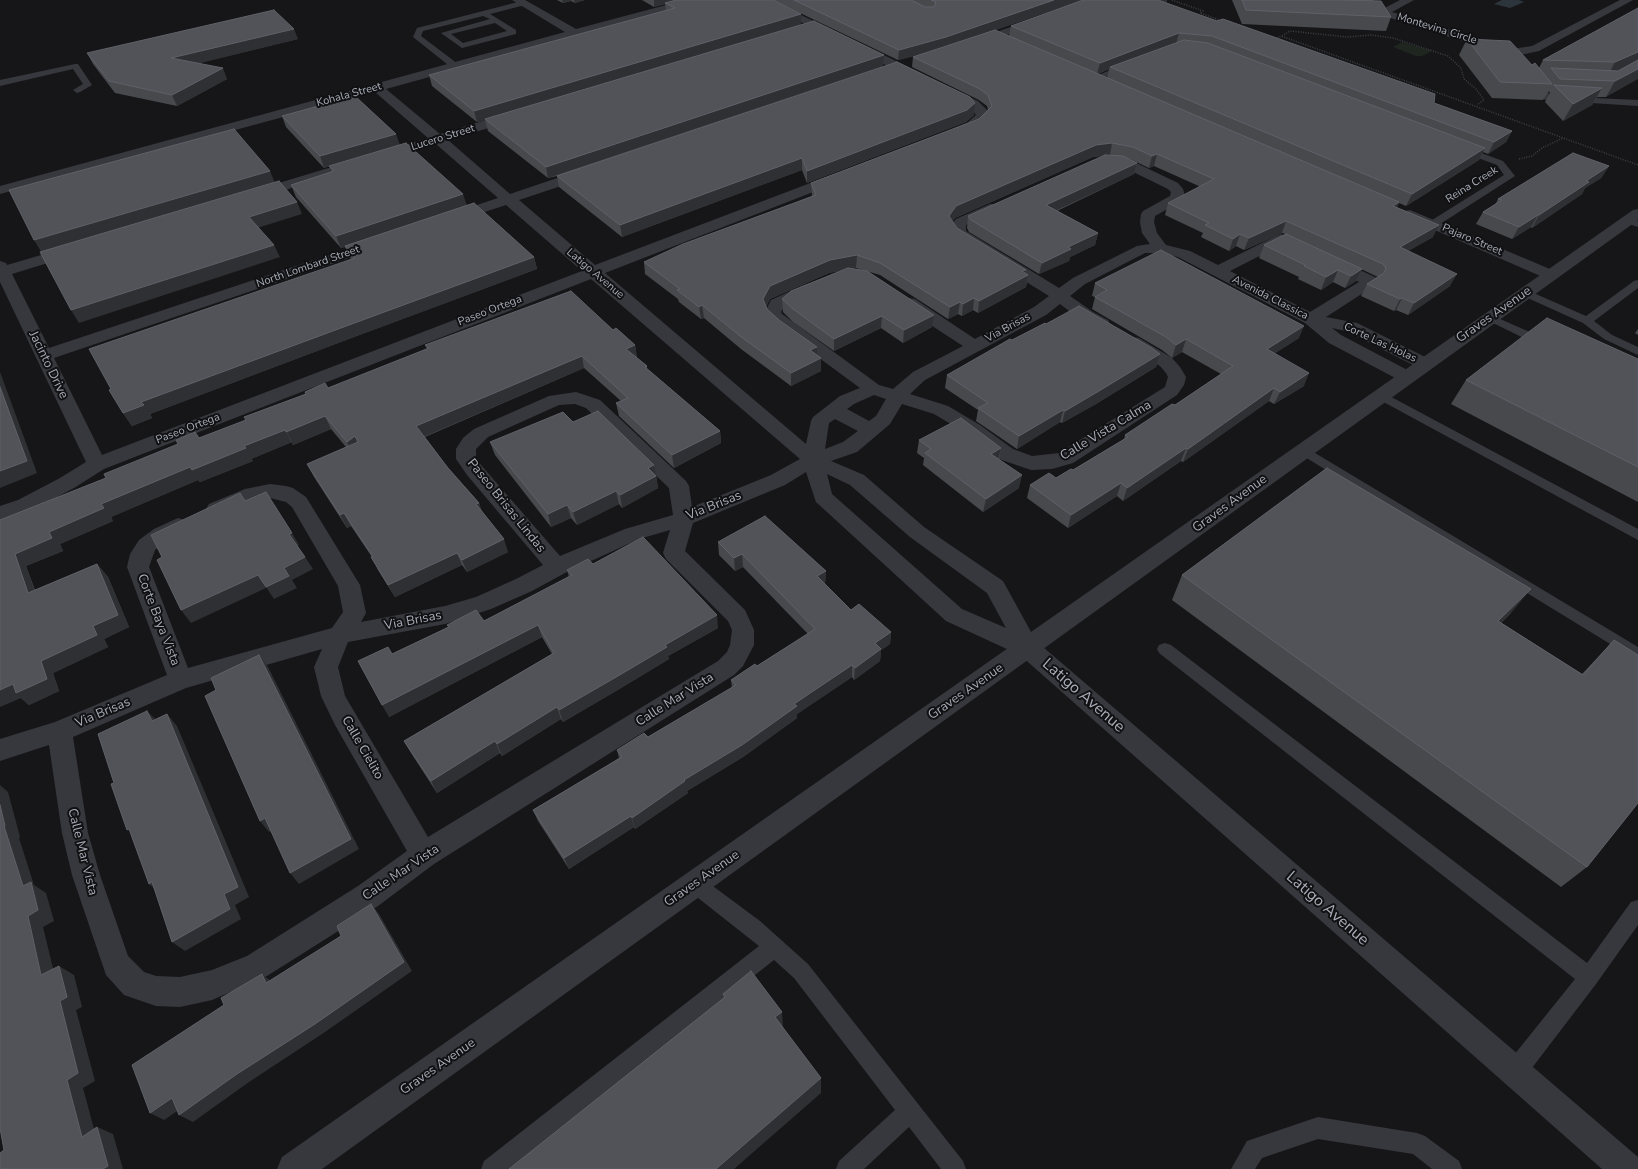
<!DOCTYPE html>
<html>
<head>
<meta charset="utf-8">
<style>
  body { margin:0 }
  canvas { display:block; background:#161618 }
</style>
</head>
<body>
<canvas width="1638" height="1169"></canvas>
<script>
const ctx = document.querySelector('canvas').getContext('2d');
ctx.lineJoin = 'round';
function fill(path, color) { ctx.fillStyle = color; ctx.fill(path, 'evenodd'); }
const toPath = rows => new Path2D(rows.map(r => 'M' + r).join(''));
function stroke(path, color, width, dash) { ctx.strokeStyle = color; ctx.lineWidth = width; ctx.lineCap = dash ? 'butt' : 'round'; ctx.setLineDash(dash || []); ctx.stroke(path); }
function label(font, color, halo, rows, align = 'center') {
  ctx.font = font + ' "Nunito Sans",sans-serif'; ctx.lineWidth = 4; ctx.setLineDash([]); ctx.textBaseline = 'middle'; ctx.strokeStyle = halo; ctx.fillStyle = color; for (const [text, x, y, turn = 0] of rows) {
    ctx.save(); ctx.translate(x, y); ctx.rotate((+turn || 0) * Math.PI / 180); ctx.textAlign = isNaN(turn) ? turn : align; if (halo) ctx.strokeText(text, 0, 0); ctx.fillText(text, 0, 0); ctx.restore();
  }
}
const green = toPath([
  [1402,42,1432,51,1422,56,1416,56,1393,47]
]);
const water = toPath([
  [1502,0,1519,0,1524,2,1510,8,1494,4]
]);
const path = toPath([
  [1172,0,1203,11,1200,13,1222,21],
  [1282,36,1290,31,1347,37,1371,35,1393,38,1448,56,1461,68,1464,79,1476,89,1484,100,1477,105],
  [1275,39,1281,36,1638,165],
  [1519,159,1532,156,1542,148,1563,138]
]);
const service = toPath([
  [522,1,526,3,525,5,490,14,516,30,516,34,462,48,441,33,490,19,483,16,423,31,421,36,458,64,458,68,452,68,413,37,417,28,522,1],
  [495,23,507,31,463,43,451,34,495,23],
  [75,64,78,64,92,85,80,92,77,93,73,90,83,84,73,69,0,86,0,80,75,64],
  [1125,64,1132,66,1098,80,1092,80,1091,78,1125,64],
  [1531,77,1537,77,1551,96,1638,100,1638,106,1545,100,1530,79,1531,77],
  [1462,146,1503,161,1515,176,1437,226,1429,226,1428,224,1429,222,1504,175,1497,165,1459,151,1459,147,1462,146],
  [1627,217,1638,221,1638,227,1623,222,1622,220,1623,218,1627,217],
  [1638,280,1638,288,1594,321,1612,335,1638,347,1638,355,1604,339,1583,323,1521,295,1519,293,1521,291,1529,291,1586,316,1634,281,1638,280],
  [1491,315,1548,340,1550,343,1544,347,1540,346,1487,320,1485,318,1487,316,1491,315],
  [1382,392,1638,529,1638,540,1378,399,1376,396,1378,393,1382,392],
  [1305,447,1638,647,1638,661,1300,454,1298,451,1300,448,1305,447],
  [1165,643,1171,645,1587,963,1631,902,1638,900,1638,925,1596,984,1522,1081,1514,1084,1506,1081,1503,1073,1506,1065,1575,979,1159,653,1157,649,1159,645,1165,643],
  [695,875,702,878,760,921,808,964,963,1161,966,1169,941,1169,909,1127,864,1169,836,1169,839,1161,895,1110,794,978,774,960,510,1169,481,1169,484,1161,759,946,688,890,686,884,688,878,695,875],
  [1318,1117,1417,1133,1425,1136,1459,1161,1462,1169,1432,1169,1413,1154,1318,1139,1262,1158,1255,1169,1231,1169,1247,1141,1318,1117]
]);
const minor = toPath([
  [512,0,525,0,576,29,685,0,702,0,701,2,386,89,440,134,509,113,519,113,520,116,519,119,448,140,510,194,581,170,591,170,593,173,591,176,519,200,595,265,834,174,839,173,844,174,846,177,844,180,605,273,806,444,811,421,813,417,840,396,860,388,769,321,765,312,771,300,804,285,810,283,816,285,818,288,816,291,784,307,781,312,782,314,879,385,893,389,913,372,963,346,903,307,901,303,903,299,909,298,915,299,975,339,1034,307,1049,296,957,239,950,232,950,226,956,219,990,204,1000,204,1002,207,1000,210,966,225,966,231,1059,288,1073,278,1137,246,1150,244,1142,233,1140,222,1141,214,1143,211,1170,196,1171,192,1168,189,1121,166,1103,163,1101,160,1103,157,1108,156,1130,160,1178,183,1183,189,1185,196,1180,202,1155,216,1154,222,1157,233,1166,245,1190,251,1218,265,1276,236,1281,234,1293,240,1296,243,1293,246,1288,248,1281,245,1230,271,1310,312,1359,282,1326,266,1324,263,1326,260,1338,260,1377,278,1379,281,1377,284,1326,317,1357,323,1431,360,1434,364,1431,368,1425,369,1419,368,1346,331,1332,328,1341,335,1413,373,1416,377,1413,381,1407,383,1401,381,1329,343,1305,323,1178,257,1161,253,1145,253,1085,284,1070,296,1093,312,1108,320,1110,324,1108,328,1102,329,1096,328,1081,320,1060,304,1046,315,925,380,910,394,948,406,980,425,1013,449,1032,456,1059,453,1165,387,1168,377,1166,373,1160,366,1127,346,1124,342,1127,338,1133,337,1139,338,1172,358,1180,367,1186,377,1184,385,1177,395,1073,463,1052,469,1031,470,999,459,966,433,934,414,902,404,890,424,857,452,831,461,864,475,924,527,1003,581,1036,641,1638,1157,1638,1169,1602,1169,1020,655,946,621,816,502,806,472,785,485,693,523,685,551,745,610,754,630,754,645,743,666,734,675,434,864,378,906,267,976,212,1000,180,1007,156,1006,124,995,106,975,72,875,62,833,49,745,0,761,0,739,55,722,167,675,127,567,130,554,139,540,154,529,178,518,185,520,188,525,185,530,168,539,155,550,149,567,188,668,332,628,343,612,338,586,292,507,286,502,270,498,256,500,216,516,209,514,206,509,209,504,245,489,270,484,286,486,293,488,306,497,360,585,366,613,361,622,445,606,476,597,516,579,543,565,467,475,456,459,456,449,463,438,474,429,549,396,576,392,600,400,686,481,689,486,692,507,771,475,800,459,591,279,104,469,74,488,32,510,0,521,0,506,18,500,60,478,86,462,0,282,0,261,6,263,7,265,72,246,77,248,80,251,77,254,12,274,49,348,371,241,381,241,384,244,381,247,54,358,102,455,582,271,506,205,457,221,447,221,445,218,447,215,498,198,436,144,259,198,249,198,247,195,249,192,428,138,375,92,0,194,0,186,565,32,512,0],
  [874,395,886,399,876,416,869,421,847,409,854,404,874,395],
  [575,404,586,408,669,488,673,515,625,529,560,556,481,465,476,458,476,449,488,437,559,405,575,404],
  [835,419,858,431,843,442,825,449,829,423,835,419],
  [827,474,850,485,910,537,987,593,1006,628,962,609,832,494,827,474],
  [670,530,663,553,666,559,728,621,732,630,730,645,727,652,718,661,428,837,345,696,338,667,348,642,445,624,491,609,532,591,565,573,639,539,670,530],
  [322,649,314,667,321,696,335,725,407,851,358,886,247,956,212,970,180,977,156,976,144,972,128,956,100,875,88,833,73,737,186,688,322,649],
  [757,0,770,0,923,74,925,77,923,80,915,80,757,0],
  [1400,0,1414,0,1392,12,1512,49,1532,46,1620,0,1633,0,1539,51,1511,57,1378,14,1377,12,1400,0],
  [1037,18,1041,19,1043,21,1041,23,978,45,970,45,968,43,970,41,1037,18],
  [949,87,978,101,987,110,989,116,977,129,959,135,954,134,952,131,954,128,967,123,976,115,970,107,945,94,943,91,949,87],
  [1410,210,1557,272,1559,275,1557,278,1551,280,1545,278,1405,217,1403,214,1405,211,1410,210]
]);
const tertiary = toPath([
  [1638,209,1638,220,322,1169,277,1169,282,1157,1633,210,1638,209]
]);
const wall = toPath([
  [557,0,585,0,575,3,571,1,563,3],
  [642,0,773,0,801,14,801,25,883,66,575,170,974,115,966,122,807,183,802,170,622,237,559,187,557,176,548,178,488,131,485,120,477,122,432,86,429,75,666,11,665,4,654,7],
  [773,0,1081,0,987,33,1009,36,1011,26,1083,0,1167,0,1166,3,1434,103,1512,131,1506,142,1488,154,1483,152,1479,160,1406,206,1399,203,1397,207,1433,237,1408,251,1450,286,1408,315,1396,310,1394,311,1361,296,1367,284,1378,277,1361,269,1356,281,1345,288,1333,282,1321,290,1298,279,1299,277,1259,258,1264,245,1286,234,1282,233,1244,250,1236,246,1229,251,1201,237,1203,233,1165,215,1168,203,1201,187,1154,166,1149,168,1130,159,1127,158,1137,163,1134,174,1057,211,1098,233,1095,245,1070,257,1069,261,1039,274,969,232,967,228,968,216,1116,156,1110,155,1093,157,955,218,952,221,957,228,1028,275,1026,287,978,313,973,310,962,316,958,314,948,319,880,275,856,268,851,269,932,327,903,343,881,328,834,351,793,322,783,312,782,299,844,270,829,273,770,299,766,307,767,309,817,356,821,371,791,386,741,349,704,318,701,319,679,302,678,299,645,274,644,262,812,196,811,183,979,119,988,110,987,106,979,100,912,67,913,57,918,55,898,60],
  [1109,69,1107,78,1098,74],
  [1232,0,1374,0,1373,1,1391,17,1386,31,1242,24],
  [1638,8,1638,69,1606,97,1597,97,1592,105,1563,121,1545,102,1550,93,1549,91,1543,100,1492,98,1459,55,1467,39,1539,68,1543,60],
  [298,39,199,63,227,79,177,106,115,93,93,64,87,53],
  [282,116,400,145,467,205,534,257,537,269,354,337,150,414,152,418,132,426,123,413,111,389,351,259,345,247,341,248,296,197,291,185,332,172,329,166,324,168,286,127],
  [1609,166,1601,178,1585,188,1582,194,1532,228,1531,227,1512,239,1476,224,1483,212,1495,205,1498,199],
  [1095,283,1299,338,1275,353,1304,386,1274,404,1269,401,1183,462,1181,461,1123,501,1117,496,1068,528,1027,498,1030,485,1056,478,1073,470,1124,439,1125,435,1175,405,1221,374,1182,352,1172,358,1162,350,1092,309,1095,297,1092,296],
  [1046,324,1160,354,1156,367,1096,404,1062,423,1060,422,1017,449,976,421,978,410,945,388,947,375,1012,340],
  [1638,329,1638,335,1635,333],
  [613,330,635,345,637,358,647,366,647,369,720,431,721,443,674,468,619,416,616,403,621,401,584,368,425,437,448,468,479,503,482,512,508,552,467,572,462,565,395,597,378,570,372,557,351,526,347,528,314,477,307,464,346,447,331,429,293,445,292,442,251,459,253,461,200,482,198,480,111,517,113,521,60,544,63,551,26,566,35,590,97,564,108,577,129,627,104,639,108,647,53,673,59,691,29,705,21,698,0,520,106,478,199,438,246,420,306,394,305,392,328,388,427,349,425,345],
  [1638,359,1638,502,1451,404,1466,380],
  [573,422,656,475,658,488,622,508,619,504,577,525,571,518,551,527,495,455,490,442],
  [919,440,1001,448,999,459,1019,488,983,512,923,465,924,458,917,453],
  [718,542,826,571,825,584,851,610,891,632,890,644,881,650,880,661,854,680,852,677,797,714,797,718,743,757,687,791,688,793,635,829,634,827,569,869,538,821,533,810,619,758,617,750,648,737,732,688,731,680,757,666,808,634,743,567,735,571,719,555],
  [593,564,718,628,668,656,669,659,621,688,563,722,561,719,502,756,500,753,437,793,411,753,404,741,552,654,542,637,389,717,392,654,448,627,447,625,484,621,569,577,567,570],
  [1182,575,1511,613,1501,623,1582,674,1614,640,1587,867,1561,887,1172,600]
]);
const shadedWall = toPath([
  [562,0,571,0,571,1,563,3],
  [574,0,585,0,575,3],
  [654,0,679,0,665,3,665,4,654,7],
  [1054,0,1081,0,945,48,898,60,899,50],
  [1157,0,1167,0,1165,6],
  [801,14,801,25,485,119,485,120,477,122,474,111],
  [294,29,298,39,176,69,171,58],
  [1179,33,1176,44,1110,67,1109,69,1097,74,1100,63],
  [1638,52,1638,63,1607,77,1615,62],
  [884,55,883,66,548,178,546,167],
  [223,68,227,79,177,106,172,95],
  [1638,69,1638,79,1606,97,1615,81],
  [1602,88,1592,105,1563,121,1573,104],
  [975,103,974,115,966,122,807,183,807,171],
  [1512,131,1506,142,1488,154,1494,142],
  [396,134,400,145,324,168,320,156],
  [1112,143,1110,155,1093,157,955,218,948,228,949,216,956,206,1096,145],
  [1485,148,1479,160,1406,206,1412,194],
  [1157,154,1154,166,1149,168,1152,156],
  [802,158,802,170,622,237,620,225],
  [1137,163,1134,174,1044,216,1046,205],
  [1609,166,1601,178,1585,188,1582,194,1532,228,1539,215,1586,181],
  [270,171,275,183,42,253,34,240],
  [463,194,467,206,341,248,336,236],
  [297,202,302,214,254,229,249,217],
  [1399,202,1394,214,1393,206],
  [1538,215,1531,227,1512,239,1519,227],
  [1286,221,1282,233,1244,250,1249,238],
  [1439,225,1433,237,1394,259,1400,247],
  [1098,233,1095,245,1070,257,1069,261,1039,274,1042,263,1068,247],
  [1240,234,1236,246,1229,251,1233,239],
  [274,245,280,257,79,323,71,310],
  [857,255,856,268,829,273,770,299,764,311,763,299,770,286,830,260],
  [534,257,537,269,354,337,150,414,152,418,132,426,123,413,141,402,349,325],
  [1362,269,1356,281,1345,288,1351,276],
  [1026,270,1024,277,1028,275,1026,287,978,313,979,301,1022,271],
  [1338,270,1333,282,1321,290,1326,277],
  [1457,274,1450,286,1408,315,1414,303],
  [974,298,973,310,962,316,963,304],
  [1402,298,1396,310,1394,311,1400,299],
  [960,302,958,314,948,319,950,307],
  [702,305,704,318,701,319,699,307],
  [934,315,932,327,903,343,904,330],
  [882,316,881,328,834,351,834,339],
  [1304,326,1299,338,1261,362,1267,349],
  [1186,339,1182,352,1172,358,1176,345],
  [635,345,637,358,626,349],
  [817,347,817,359,810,350],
  [1160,354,1156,367,1096,404,1062,423,1065,411],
  [582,356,584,368,421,438,416,426],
  [821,358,821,371,791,386,791,373],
  [0,372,37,473,0,488],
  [1309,373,1304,386,1274,404,1280,392],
  [1274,388,1269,401,1183,462,1188,449],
  [1063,410,1060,422,1017,449,1019,436],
  [325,416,331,429,293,445,286,432],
  [285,430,292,442,251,459,253,461,200,482,198,480,111,517,113,521,60,544,63,551,26,566,40,606,28,593,15,554,49,532,101,504,190,467],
  [720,431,721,443,674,468,672,455],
  [355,436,361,448,353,455,347,442],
  [1001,448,998,460,991,454],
  [1186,448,1181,461,1123,501,1127,488],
  [654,465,658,488,622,508,620,495,648,468],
  [1022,475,1019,488,983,512,986,499],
  [1121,483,1117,496,1068,528,1071,515],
  [616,491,619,504,577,525,573,512],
  [479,503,483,515,476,504],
  [567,505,571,518,551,527,548,514],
  [344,513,351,526,347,528,340,515],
  [292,533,299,545,296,547,289,534],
  [504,539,508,552,467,572,462,560],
  [457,553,462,565,395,597,388,585],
  [742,554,743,567,735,571,734,558],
  [305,557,313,569,292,580,297,588,274,599,266,587,284,568],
  [97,564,108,577,129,627,104,639,108,647,53,673,59,691,29,705,21,698,0,707,0,690,93,626],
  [826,571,825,584,817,589,817,576],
  [258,575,266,588,191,623,181,610],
  [1531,589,1511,613,1478,645,1498,621],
  [717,615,718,628,668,656,669,659,621,688,563,722,559,710,665,645],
  [538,625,542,637,389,717,382,705],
  [891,632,890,644,881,650,880,661,854,680,855,668,875,643],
  [259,655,268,667,359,849,299,884,290,873],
  [852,665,852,677,797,714,797,718,743,757,687,791,688,793,635,829,632,818,684,780,794,704],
  [557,707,561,719,502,756,497,744],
  [147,711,158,722,152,721],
  [167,714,177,726,249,897,235,905,241,919,185,951,172,942,224,894],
  [495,741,500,753,437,793,431,781],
  [0,785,8,792,20,837,19,838,34,885,46,893,54,921,43,927,57,985,41,975,28,916,23,886,4,826,0,805],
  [631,816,634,827,569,869,564,858],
  [265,818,275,829,269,832,260,821],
  [152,882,161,894,149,884],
  [371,904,379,914,412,971,325,1032,249,1082,193,1122,179,1115],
  [59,966,74,975,82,1007,76,1010,95,1081,83,1088,98,1144,82,1137,67,1080,60,1001],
  [262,974,273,983,266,983],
  [782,1012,783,1028,775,1017],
  [821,1078,821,1093,734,1169,716,1169],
  [172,1098,186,1105,164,1120,150,1113],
  [97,1127,113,1134,123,1169,103,1169]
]);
const building = toPath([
  [676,0,773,0,801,14,474,111,429,75,675,8,665,3,676,0],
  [794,0,911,0,925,7,934,7,936,2,931,0,1054,0,946,37,899,50,794,0],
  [1083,0,1158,0,1217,21,1223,19,1435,94,1434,103,1512,131,1494,142,1212,36,1179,33,1100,63,1011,26,1083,0],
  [1242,0,1339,0,1381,1,1391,17,1246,10,1242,0],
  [1638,8,1638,52,1615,62,1543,60,1638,8],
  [274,10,294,29,171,58,223,68,172,95,109,81,87,53,274,10],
  [814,21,884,55,546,167,485,119,814,21],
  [995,30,1399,202,1393,206,1439,225,1400,247,1457,274,1414,303,1402,298,1400,299,1367,284,1384,273,1386,268,1383,264,1286,221,1249,238,1240,234,1233,239,1205,225,1209,223,1168,203,1214,179,1157,154,1152,156,1133,147,1112,143,1096,145,956,206,949,216,957,228,1026,270,1022,271,1028,275,979,301,974,298,963,304,960,302,950,307,880,263,857,255,830,260,770,286,763,299,767,309,779,320,817,347,810,350,821,358,791,373,740,336,702,305,699,307,677,290,680,289,644,262,683,244,816,195,811,183,979,119,992,106,988,95,980,89,913,57,995,30],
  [1467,39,1510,41,1532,65,1535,63,1552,84,1500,82,1467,39],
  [1184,40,1208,43,1485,148,1412,194,1110,67,1184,40],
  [1638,60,1638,69,1615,81,1560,79,1551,68,1618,71,1638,60],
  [897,62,970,97,975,103,967,110,807,171,802,158,620,225,557,176,897,62],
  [1554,85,1602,88,1573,104,1554,85],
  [355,96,396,134,320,156,282,116,355,96],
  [234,129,270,171,34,240,9,190,234,129],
  [406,143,463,194,336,236,291,185,334,171,329,166,406,143],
  [1573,153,1609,166,1586,181,1589,182,1539,215,1538,215,1519,227,1483,212,1502,200,1498,199,1573,153],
  [1105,155,1123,156,1137,163,1046,205,1098,233,1068,247,1071,249,1042,263,971,220,968,216,1105,155],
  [279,181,297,202,249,217,274,245,71,310,40,252,279,181],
  [474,203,534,257,349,325,141,402,144,405,123,413,109,390,111,389,89,349,355,258,345,246,474,203],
  [1286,234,1362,269,1351,276,1338,270,1326,277,1304,266,1305,265,1264,245,1286,234],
  [1161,250,1304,326,1267,349,1309,373,1280,392,1274,388,1188,449,1186,448,1127,488,1121,483,1071,515,1030,485,1049,473,1056,478,1071,469,1073,470,1128,437,1125,435,1172,404,1175,405,1233,366,1186,339,1176,345,1166,337,1095,297,1107,290,1095,283,1161,250],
  [848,268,867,271,934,315,904,330,882,316,834,339,793,309,782,299,791,291,848,268],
  [571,291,613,330,616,328,635,345,626,349,647,366,645,367,720,431,672,455,616,403,628,398,582,356,416,426,448,468,479,503,476,504,504,539,462,560,457,553,388,585,371,557,373,557,344,513,340,515,307,464,358,442,355,436,347,442,325,416,286,432,285,430,244,446,246,448,192,470,190,467,101,504,104,508,49,532,52,538,15,554,28,593,97,564,118,615,93,626,97,635,41,661,47,679,16,693,13,684,0,690,0,520,106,478,104,474,178,444,176,440,195,432,199,438,246,420,244,417,306,394,305,392,325,383,328,388,429,348,425,345,571,291],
  [1079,306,1152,348,1160,354,1099,391,1065,411,1063,410,1019,436,978,408,988,403,947,375,1010,339,1012,340,1045,323,1046,324,1079,306],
  [1547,318,1638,359,1638,467,1466,380,1547,318],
  [0,387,27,461,0,471,0,387],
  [598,411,654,465,648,468,656,476,620,495,616,491,573,512,567,505,548,514,490,442,563,412,573,422,598,411],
  [961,418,1001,448,991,454,1022,475,986,499,925,453,931,449,919,440,961,418],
  [1327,468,1531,589,1498,621,1583,675,1614,640,1638,655,1638,803,1587,867,1182,575,1327,468],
  [266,492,292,533,289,534,305,557,284,568,289,576,266,587,258,575,181,610,157,560,162,557,151,535,240,493,245,501,266,492],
  [765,516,826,571,817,576,851,610,859,604,891,632,875,643,881,649,855,668,852,665,794,704,797,706,742,745,684,780,685,781,632,818,631,816,564,858,533,810,622,757,617,750,644,733,648,737,736,685,731,680,755,664,757,666,815,629,742,554,734,558,718,542,765,516],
  [643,537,717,615,665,645,667,647,618,676,559,710,557,707,497,744,495,741,431,781,404,741,554,653,538,625,382,705,358,661,388,647,392,654,449,627,447,625,476,610,484,621,572,575,567,570,588,559,593,564,643,537],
  [259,655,351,839,290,873,265,818,260,821,205,696,216,690,211,678,259,655],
  [147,711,152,721,167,714,238,887,224,894,230,909,172,942,152,882,149,884,129,829,127,830,111,784,114,783,98,734,147,711],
  [0,805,5,826,4,826,23,886,31,882,38,910,28,916,41,975,59,966,67,997,60,1001,78,1073,67,1080,82,1137,97,1127,108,1166,103,1169,0,1169,0,1153,4,1150,0,1128,0,805],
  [371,904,404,962,315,1024,237,1074,179,1115,172,1098,150,1113,132,1065,224,1005,221,998,262,974,266,983,341,936,337,926,371,904],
  [751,971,782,1012,775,1017,821,1078,716,1169,509,1169,725,997,723,994,751,971]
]);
const farStreetnames = [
  ["Montevina Circle",1437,29,17],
  ["Kohala Street",349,95,-15],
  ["Lucero Street",443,138,-17],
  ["Reina Creek",1472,185,-32],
  ["Pajaro Street",1472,240,23],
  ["North Lombard Street",308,267,-19],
  ["Latigo Avenue",595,274,40],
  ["Avenida Classica",1270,298,27],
  ["Paseo Ortega",490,311,-21],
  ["Via Brisas",1008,328,-29],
  ["Corte Las Holas",1380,343,25],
  ["Paseo Ortega",188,429,-21]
];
const streetNames = [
  ["Graves Avenue",1494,315,-35],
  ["Jacinto Drive",48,365,64],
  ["Calle Vista Calma",1106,431,-31],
  ["Graves Avenue",1230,504,-36],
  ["Paseo Brisas Lindas",506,506,51],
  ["Via Brisas",714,506,-22],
  ["Corte Baya Vista",158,620,69],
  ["Via Brisas",413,621,-11],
  ["Graves Avenue",966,692,-35],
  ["Calle Mar Vista",675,700,-32],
  ["Via Brisas",103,713,-23],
  ["Calle Cielito",362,748,60],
  ["Calle Mar Vista",82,852,76],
  ["Calle Mar Vista",401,873,-34],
  ["Graves Avenue",702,879,-35],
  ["Graves Avenue",438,1067,-35]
];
const nearStreetnames = [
  ["Latigo Avenue",1083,696,41],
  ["Latigo Avenue",1327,909,41]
];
fill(green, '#1e261f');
fill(water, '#2c353c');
stroke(path, '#3d3f44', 1.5, [1, 1.5]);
fill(service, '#37383d');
fill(minor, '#37383d');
fill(tertiary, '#37383d');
fill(wall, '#47494d');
fill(shadedWall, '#2f3033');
fill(building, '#525359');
stroke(building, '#5f6168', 1);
label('11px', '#a8adb8', '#111113', farStreetnames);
label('13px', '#a8adb8', '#111113', streetNames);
label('16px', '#a8adb8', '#111113', nearStreetnames);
</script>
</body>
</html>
